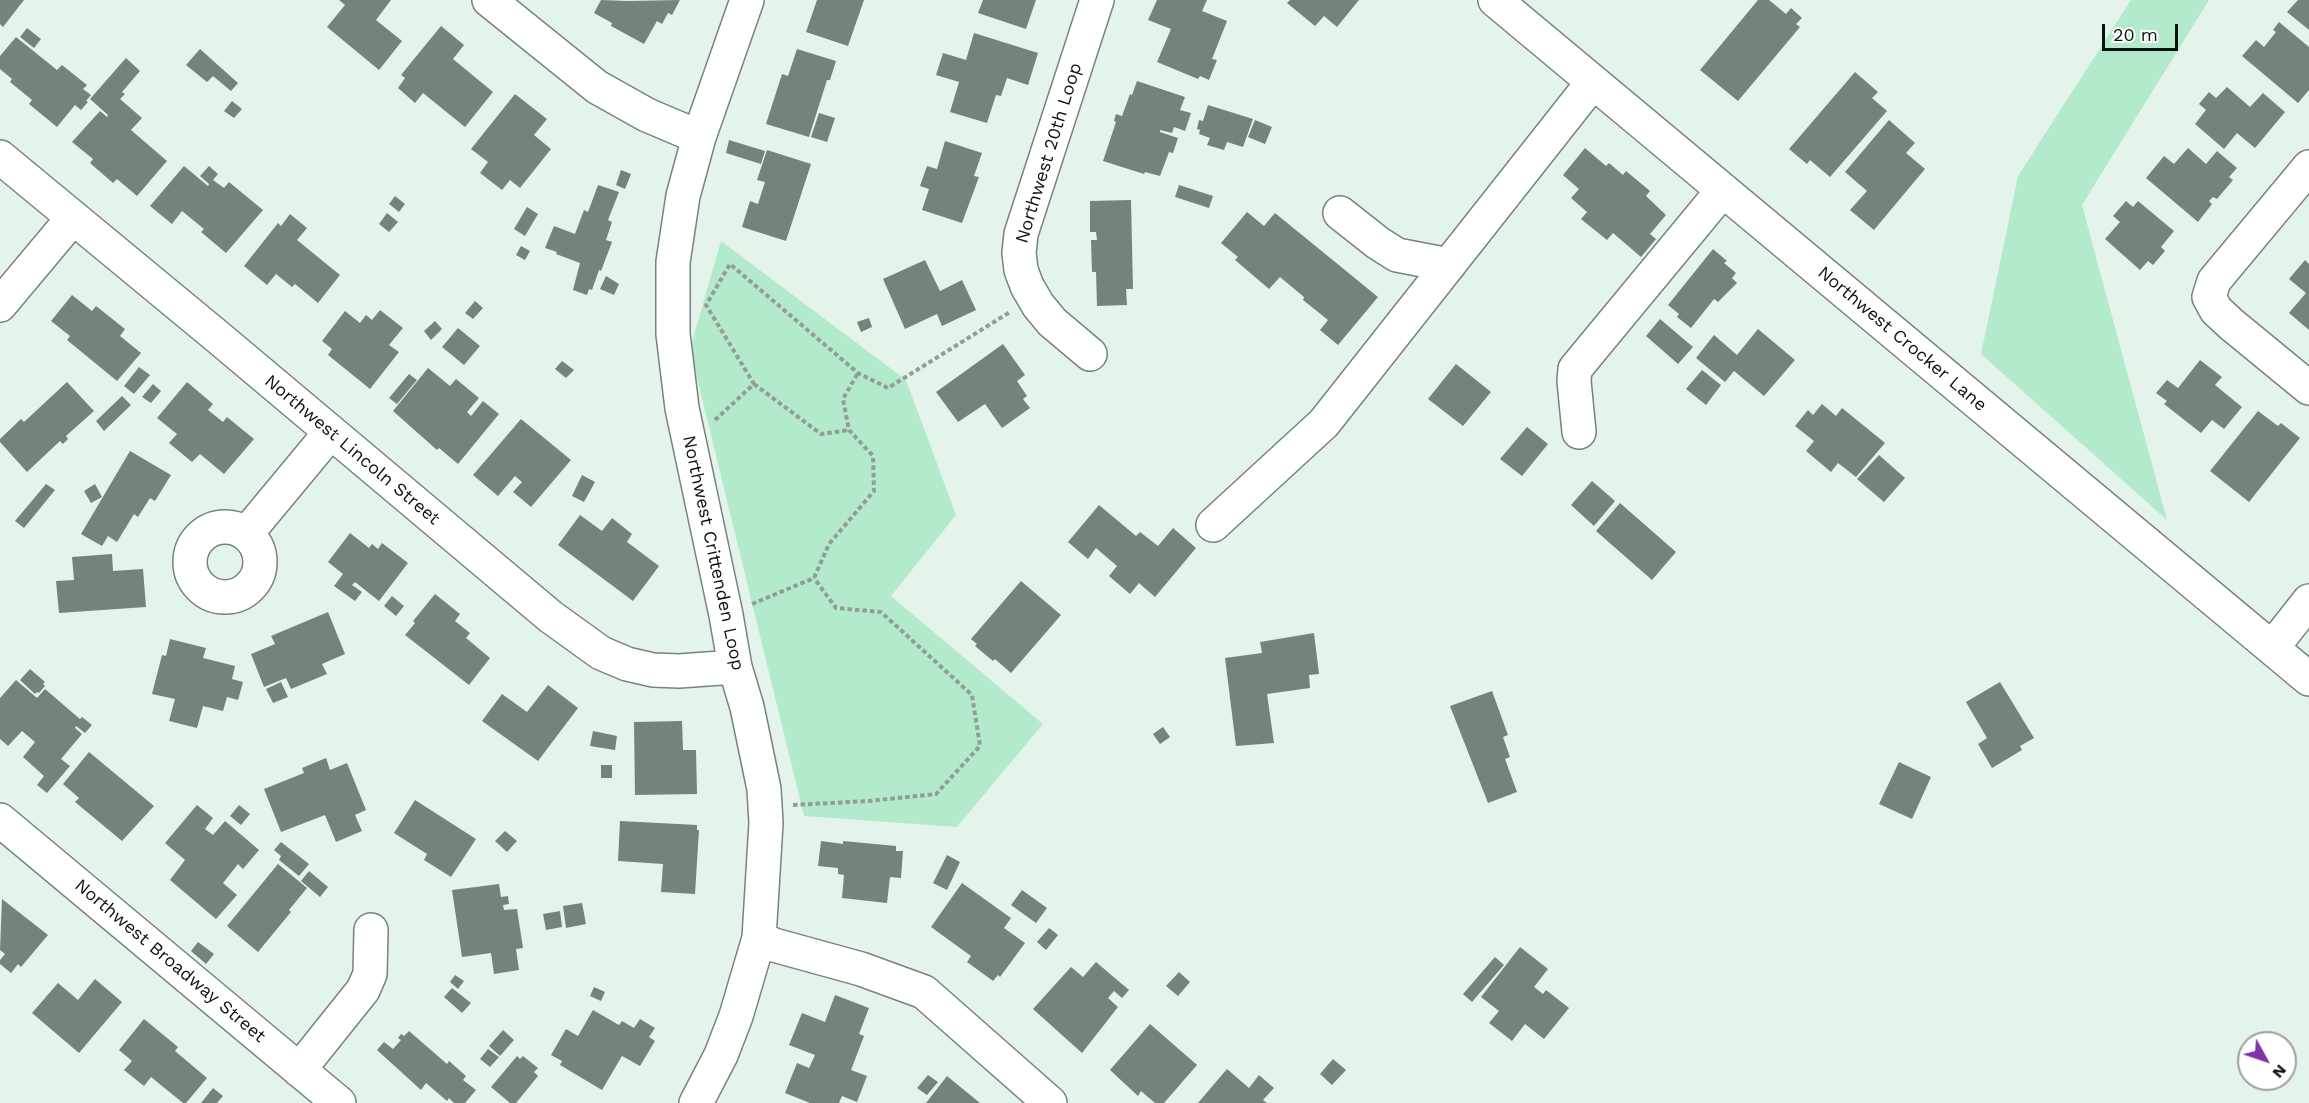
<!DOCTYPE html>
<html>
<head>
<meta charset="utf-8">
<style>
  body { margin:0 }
  #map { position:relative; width:2309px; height:1103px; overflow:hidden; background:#e4f4eb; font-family:"Work Sans",sans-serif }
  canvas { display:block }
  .north { position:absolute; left:2237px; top:1031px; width:60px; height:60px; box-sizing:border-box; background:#fff; border:2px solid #9ea09f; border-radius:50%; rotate:130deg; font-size:16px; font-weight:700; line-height:24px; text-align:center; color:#0c110e }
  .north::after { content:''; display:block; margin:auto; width:21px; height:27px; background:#7d35a7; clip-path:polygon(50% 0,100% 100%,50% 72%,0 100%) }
  .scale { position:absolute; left:2102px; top:24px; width:76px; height:27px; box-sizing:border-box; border:3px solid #0c110e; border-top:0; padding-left:8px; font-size:18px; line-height:21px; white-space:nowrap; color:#0c110e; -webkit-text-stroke:4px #fff; paint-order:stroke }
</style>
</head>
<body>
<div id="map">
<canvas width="2309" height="1103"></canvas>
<div class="north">N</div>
<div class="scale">20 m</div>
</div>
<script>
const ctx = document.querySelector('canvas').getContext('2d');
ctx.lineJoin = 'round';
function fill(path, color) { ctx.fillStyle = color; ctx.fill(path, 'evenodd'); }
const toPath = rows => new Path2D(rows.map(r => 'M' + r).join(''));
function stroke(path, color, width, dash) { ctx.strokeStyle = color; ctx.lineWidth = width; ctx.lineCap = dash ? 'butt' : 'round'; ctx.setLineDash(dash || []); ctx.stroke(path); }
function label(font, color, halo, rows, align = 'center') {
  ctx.font = font + ' "Work Sans",sans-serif'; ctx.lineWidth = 5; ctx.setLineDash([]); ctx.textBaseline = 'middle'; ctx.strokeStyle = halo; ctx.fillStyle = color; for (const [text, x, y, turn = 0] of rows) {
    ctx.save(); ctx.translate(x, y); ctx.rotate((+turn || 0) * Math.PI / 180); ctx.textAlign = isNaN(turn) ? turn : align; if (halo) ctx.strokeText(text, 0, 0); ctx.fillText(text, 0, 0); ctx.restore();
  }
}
const green = toPath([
  [2131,0,2209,0,2082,205,2167,520,1981,354,2018,176],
  [721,241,906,380,956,515,891,596,1043,724,957,827,804,816,690,349]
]);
const building = toPath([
  [0,0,24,0,3,27,0,24],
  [339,0,391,0,376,20,402,41,379,70,327,27,345,5],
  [601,0,627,1,680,0,672,15,668,13,662,24,657,21,644,44,611,26,612,23,594,13],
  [817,0,864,0,848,46,806,32],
  [983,0,1036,0,1026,29,978,13],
  [1157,0,1207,0,1202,11,1227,21,1212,59,1217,60,1209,80,1200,76,1198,79,1157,62,1171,29,1148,20],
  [1290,0,1359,0,1337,27,1324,16,1315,26,1287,3],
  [1758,0,1769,0,1786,14,1791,8,1802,18,1796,24,1800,27,1738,101,1700,70],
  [2298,0,2309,0,2309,30,2287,12],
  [2279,22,2309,47,2309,90,2298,103,2242,56,2256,40,2264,47,2276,32,2273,30],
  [441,26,464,45,453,59,493,92,465,127,423,93,415,103,398,88,405,78,401,75],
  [27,28,41,39,34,48,20,37],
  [974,33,1038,53,1028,85,1007,78,1001,96,996,95,987,123,950,112,959,82,936,75,943,53,966,60],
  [16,37,57,70,62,65,87,85,83,89,91,95,86,101,88,102,81,110,75,105,57,127,29,104,32,100,10,82,12,79,0,69,0,56],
  [200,49,238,83,231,91,213,76,207,82,186,65],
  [797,49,836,61,830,80,827,80,809,137,766,124,782,74,788,76],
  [126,58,140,71,122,92,125,94,120,99,142,118,131,130,167,161,137,196,117,179,113,183,90,163,93,159,72,142,100,111,107,117,108,115,90,99],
  [1855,72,1878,92,1872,98,1887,111,1830,177,1810,160,1807,164,1789,149],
  [1137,81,1185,97,1180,110,1191,113,1185,131,1174,127,1172,133,1160,130,1160,132,1178,138,1173,153,1169,152,1160,176,1145,172,1144,174,1103,161,1116,122,1114,121,1116,114,1122,116,1130,94,1132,95],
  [2227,87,2250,107,2263,93,2285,112,2255,148,2237,133,2224,149,2195,124,2206,110,2199,104,2209,92,2216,98],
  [515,94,547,119,534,135,551,149,520,188,510,180,502,190,480,173,488,162,471,149],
  [232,101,242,109,234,118,224,111],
  [1208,105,1253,119,1243,147,1227,142,1224,150,1207,145,1210,138,1199,134,1200,130,1197,129,1199,120,1203,121],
  [819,113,835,118,827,142,811,137],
  [1255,120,1272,127,1265,144,1248,137],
  [1889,120,1915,143,1906,153,1925,169,1874,230,1850,210,1867,191,1845,172],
  [729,140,765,151,761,164,726,153],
  [945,141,982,153,974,176,979,177,962,223,922,210,929,189,920,186,927,166,937,169],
  [1585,148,1606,166,1609,163,1623,175,1626,171,1650,191,1646,196,1666,215,1650,234,1656,239,1641,257,1613,233,1607,240,1581,219,1587,212,1571,198,1579,189,1563,175],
  [2188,148,2206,164,2217,151,2237,168,2229,177,2233,180,2217,199,2213,197,2209,201,2212,204,2198,222,2146,178,2164,156,2174,164],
  [767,150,811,164,786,241,742,227,750,201,758,204,765,182,757,180],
  [184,166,208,186,209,184,200,176,209,166,218,174,213,180,224,188,229,182,263,210,226,253,201,232,204,229,182,211,172,224,150,206],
  [621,170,631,174,625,189,616,185],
  [598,185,619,192,608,220,612,222,606,240,612,242,601,271,599,270,592,290,589,289,587,295,573,290,580,263,556,254,557,252,545,248,554,226,575,234,584,210,588,212],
  [1179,185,1213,196,1209,208,1175,197],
  [395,196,405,204,399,212,389,204],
  [1131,200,1133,289,1126,289,1127,305,1097,306,1096,272,1092,272,1091,240,1097,240,1096,232,1090,232,1090,201],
  [2126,201,2133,207,2138,201,2174,231,2161,247,2165,251,2153,265,2148,261,2140,270,2105,239,2120,222,2113,216],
  [527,207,538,214,525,236,514,229],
  [1247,212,1264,226,1275,213,1378,297,1338,345,1320,330,1328,320,1303,300,1304,297,1280,277,1269,289,1235,260,1238,257,1221,243],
  [387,213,398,222,389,232,379,224],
  [290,214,307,228,297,240,340,275,318,303,295,284,292,287,276,274,267,285,244,266,278,223,281,226],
  [521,246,530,251,525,260,516,255],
  [1713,249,1727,261,1724,263,1736,273,1732,278,1737,283,1718,302,1714,299,1691,328,1677,317,1679,314,1668,305],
  [925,260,940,291,962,280,976,310,942,326,937,314,905,329,883,279],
  [2305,260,2309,264,2309,330,2289,313,2306,293,2289,279],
  [606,276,619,284,614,295,600,289],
  [72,295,92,311,96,306,125,329,120,336,141,353,117,381,67,340,70,336,51,321],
  [475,301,483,308,473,319,465,313],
  [380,310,403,328,389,345,399,352,370,389,328,355,332,349,322,341,345,311,360,323,366,315,372,320],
  [869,318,872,327,861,332,857,322],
  [1660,319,1693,347,1678,364,1646,336],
  [435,321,442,329,431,340,424,331],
  [458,328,480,346,464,365,442,347],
  [1758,329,1795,360,1764,396,1734,371,1725,382,1696,358,1714,335,1737,355],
  [1003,344,1025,375,1017,381,1027,396,1023,399,1030,408,1002,428,985,404,958,422,936,392],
  [2200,360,2222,377,2215,385,2242,407,2224,429,2212,420,2201,433,2164,404,2167,401,2156,393,2167,380,2178,388],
  [562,361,574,370,566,378,555,369],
  [1456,364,1491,392,1463,426,1428,399],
  [139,367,150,375,134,394,124,386],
  [428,368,450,386,456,379,479,398,467,412,471,416,483,401,499,414,458,464,439,448,437,450,393,411],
  [1702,370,1721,385,1706,405,1686,389],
  [409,374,417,380,397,404,389,398],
  [67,382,94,411,66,436,68,439,63,444,60,441,27,472,0,442,0,439,21,419,24,422],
  [187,382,213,404,208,410,223,422,227,417,254,439,224,474,200,454,192,462,169,443,177,434,157,418],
  [153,384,161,391,151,403,142,397],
  [122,396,131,405,104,431,96,421],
  [1822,404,1836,416,1842,408,1885,443,1856,477,1838,463,1831,472,1806,451,1814,441,1795,426,1808,410,1813,415],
  [2258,411,2278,426,2281,423,2300,438,2249,502,2210,471],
  [521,419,571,460,531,507,513,492,522,482,515,476,498,496,473,475],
  [1527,427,1548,444,1522,476,1500,459],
  [130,451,171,475,155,501,150,498,138,517,134,514,117,542,108,536,102,546,81,534],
  [1879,455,1905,478,1884,502,1857,479],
  [582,475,595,482,584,502,572,496],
  [1592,481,1615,501,1594,526,1571,505],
  [46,484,55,490,24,528,15,521],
  [95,484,102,497,91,503,84,491],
  [1620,503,1676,552,1652,580,1596,531],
  [1099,505,1136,536,1140,532,1158,546,1173,528,1196,548,1155,597,1139,583,1130,594,1109,576,1117,566,1096,548,1088,559,1068,542],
  [580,515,602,531,612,518,632,534,627,542,659,566,633,601,558,545],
  [350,533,369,548,372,544,378,549,382,543,408,563,379,601,355,582,352,585,362,592,355,601,334,586,343,574,328,562],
  [112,554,113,571,143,569,146,607,59,613,56,581,74,580,72,557],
  [1021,581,1061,615,1011,673,995,659,993,661,975,646,977,644,971,639],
  [435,594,460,614,455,621,470,633,466,638,490,658,469,685,405,635,415,623,413,621],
  [392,596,404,606,396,616,384,606],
  [328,612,345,654,322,664,327,674,291,689,286,678,264,687,251,654,275,644,271,636],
  [1314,633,1319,674,1309,675,1310,688,1267,694,1274,743,1236,746,1225,658,1262,653,1260,642],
  [170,639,206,648,203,658,235,666,232,679,243,682,238,700,227,697,223,711,203,706,197,728,169,721,175,699,152,694,162,655,166,656],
  [30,669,45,682,43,684,45,686,39,693,37,692,35,694,20,680],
  [16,680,37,698,45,689,80,719,82,717,92,725,85,733,76,726,75,728,82,734,61,759,70,766,47,793,37,785,44,776,23,757,35,742,22,731,8,746,0,739,0,698],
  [281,682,288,697,273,703,266,689],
  [2000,682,2034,738,2020,746,2022,750,1992,768,1978,744,1987,738,1966,702],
  [548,685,578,708,538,761,482,721,502,694,527,712],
  [1492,691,1508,735,1503,737,1510,757,1505,759,1517,792,1488,803,1450,706],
  [682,721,683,750,696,750,697,794,635,795,634,722],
  [1163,727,1170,737,1160,744,1153,734],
  [593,731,617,736,615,750,590,746],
  [89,752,154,806,122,841,75,802,79,798,63,784],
  [326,758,330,770,347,763,366,810,355,815,362,831,336,842,325,815,281,832,264,789,304,773,302,768],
  [1899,762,1931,777,1912,819,1879,804],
  [601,765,612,765,612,778,601,778],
  [415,800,476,839,451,877,424,860,427,854,394,833],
  [197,805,213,818,205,829,213,835,225,821,259,850,243,869,238,864,223,883,237,895,216,919,170,880,185,860,165,843],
  [239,805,250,814,241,825,230,816],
  [620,821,697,825,697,830,699,830,695,894,661,892,663,864,618,861],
  [505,831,517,841,507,852,495,841],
  [821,841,843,844,843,841,896,846,896,851,903,851,901,878,890,877,887,903,842,898,844,875,838,874,838,868,818,866],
  [281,842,309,864,299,876,279,860,281,856,274,850],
  [947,855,960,862,947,890,933,883],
  [278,864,307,888,289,910,291,912,258,952,227,926],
  [309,871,328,887,320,897,301,881],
  [962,883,1011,918,1004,928,1025,943,1000,977,998,975,993,981,967,962,971,956,931,927],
  [499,884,501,897,508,896,509,904,503,905,504,910,517,909,523,948,516,949,519,970,494,974,491,953,462,957,452,890],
  [1022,890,1047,908,1036,923,1011,905],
  [2,899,48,935,21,967,18,964,11,973,0,964,0,960,5,954,0,950],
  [582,903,586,924,566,928,563,906],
  [560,911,562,927,546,930,543,914],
  [1049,928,1058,935,1046,950,1037,942],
  [198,942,214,954,206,964,191,951],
  [1520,947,1548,969,1534,987,1543,994,1546,990,1569,1008,1544,1039,1525,1024,1512,1041,1489,1023,1499,1011,1481,997],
  [1495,957,1504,965,1472,1002,1463,994],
  [1096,962,1129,990,1122,998,1114,991,1108,998,1118,1007,1082,1053,1033,1009,1071,967,1083,977],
  [1179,972,1190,982,1178,996,1166,986],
  [455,975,464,981,458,989,450,982],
  [95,979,122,1002,79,1053,32,1013,58,983,78,1000],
  [594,987,605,992,601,1001,590,996],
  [452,988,471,1003,462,1013,444,997],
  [835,995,869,1008,859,1034,864,1036,851,1070,867,1076,857,1102,842,1096,839,1103,810,1103,785,1093,797,1063,809,1068,815,1055,789,1045,802,1013,825,1022],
  [593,1010,619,1025,622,1021,634,1028,640,1019,655,1028,649,1037,655,1041,640,1066,622,1056,602,1090,560,1065,562,1061,551,1055,566,1029,578,1036],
  [144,1019,178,1047,175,1051,207,1078,186,1103,183,1103,151,1077,144,1086,124,1070,132,1061,119,1050],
  [1150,1024,1197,1065,1164,1103,1155,1103,1141,1091,1138,1096,1110,1070],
  [503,1030,514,1040,500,1056,489,1046],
  [409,1031,447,1064,449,1061,466,1076,463,1080,476,1090,465,1103,454,1103,449,1098,447,1101,426,1083,421,1090,377,1050,384,1042,393,1049,401,1040,398,1038,401,1034,404,1036],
  [488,1049,499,1057,490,1067,480,1059],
  [517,1056,520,1059,523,1056,538,1068,534,1072,538,1076,516,1103,510,1103,491,1087],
  [1333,1059,1346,1070,1332,1085,1320,1074],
  [1227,1069,1249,1088,1259,1075,1274,1088,1263,1100,1267,1103,1198,1103],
  [928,1075,938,1082,927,1095,917,1088],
  [947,1076,980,1103,926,1103],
  [213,1088,223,1096,217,1103,201,1103]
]);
const path = toPath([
  [754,384,821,434,849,430],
  [715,420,754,384,706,305,730,264,858,373,888,388,1010,312],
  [752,604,814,578,829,544,874,491,873,456,849,430,843,399,858,373],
  [793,805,869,801,936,794,980,746,972,695,881,612,836,608,814,578]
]);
const minor = toPath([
  [489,0,597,87,647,115,699,137],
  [1495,0,2309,679],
  [0,157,219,338,551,617,601,653,627,664,653,670,679,671,735,667],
  [2309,167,2214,281,2209,297,2216,310,2231,324,2309,388],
  [1340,213,1378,243,1397,255,1449,265],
  [0,305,72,219],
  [1090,354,1052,322,1038,305,1027,286,1021,270,1019,253,1021,234,1097,0],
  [1579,432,1574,381,1575,369,1723,190],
  [1213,525,1324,423,1593,82],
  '190 562a35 35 0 1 1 70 0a35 35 0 1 1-70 0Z',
  [247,533,330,433],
  [2272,648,2309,601],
  [0,820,339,1103],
  [759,938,774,945,861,969,924,992,1050,1103],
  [299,1070,363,990,370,974,371,930],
  [696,1103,721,1055,736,1016,759,938,766,823,764,789,747,707,735,667,726,615,682,408,673,334,673,262,683,196,699,137,747,0]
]);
const streetNames = [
  ["Northwest 20th Loop",1049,153,-73],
  ["Northwest Crocker Lane",1902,339,40],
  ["Northwest Lincoln Street",352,450,40],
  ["Northwest Crittenden Loop",713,553,78],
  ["Northwest Broadway Street",170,961,40]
];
fill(green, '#b4eacc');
fill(building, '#75837b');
stroke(minor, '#76847c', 36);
stroke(path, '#919d96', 4, [4.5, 3]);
stroke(minor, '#fff', 33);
label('18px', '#0c110e', '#fff', streetNames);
</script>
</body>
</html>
